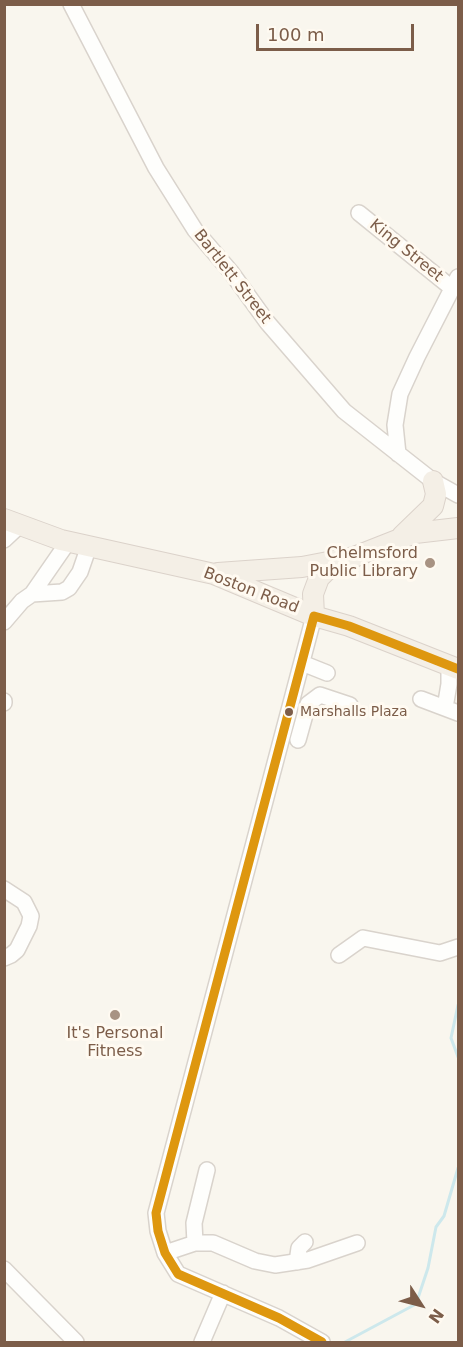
<!DOCTYPE html>
<html>
<head>
<meta charset="utf-8">
<style>
  body { margin:0 }
  #map { position:relative; width:463px; height:1347px; overflow:hidden; background:#f9f6ee; font-family:"DejaVu Sans",sans-serif }
  canvas { display:block }
  .frame { position:absolute; inset:0; border:6px solid #7c5d49; pointer-events:none }
  .north { position:absolute; left:391px; top:1275px; width:60px; height:60px; -webkit-text-stroke:4px #fffaf1; paint-order:stroke; rotate:126deg; font-size:16px; font-weight:700; line-height:24px; text-align:center; color:#7c5d49 }
  .north::after { content:''; display:block; margin:auto; width:21px; height:27px; background:#7c5d49; clip-path:polygon(50% 0,100% 100%,50% 72%,0 100%) }
  .scale { position:absolute; left:256px; top:24px; width:158px; height:27px; box-sizing:border-box; border:3px solid #7c5d49; border-top:0; padding-left:8px; font-size:18px; line-height:21px; white-space:nowrap; color:#7c5d49; -webkit-text-stroke:4px #fffaf1; paint-order:stroke }
</style>
</head>
<body>
<div id="map">
<canvas width="463" height="1347"></canvas>
<div class="frame"></div>
<div class="north">N</div>
<div class="scale">100 m</div>
</div>
<script>
const ctx = document.querySelector('canvas').getContext('2d');
ctx.lineJoin = 'round';
const toPath = rows => new Path2D(rows.map(r => 'M' + r).join(''));
function stroke(path, color, width, dash) { ctx.strokeStyle = color; ctx.lineWidth = width; ctx.lineCap = dash ? 'butt' : 'round'; ctx.setLineDash(dash || []); ctx.stroke(path); }
function label(font, color, halo, rows, align = 'center') {
  ctx.font = font + ' "DejaVu Sans",sans-serif'; ctx.lineWidth = 6; ctx.setLineDash([]); ctx.textBaseline = 'middle'; ctx.strokeStyle = halo; ctx.fillStyle = color; for (const [text, x, y, turn = 0] of rows) {
    ctx.save(); ctx.translate(x, y); ctx.rotate((+turn || 0) * Math.PI / 180); ctx.textAlign = isNaN(turn) ? turn : align; if (halo) ctx.strokeText(text, 0, 0); ctx.fillText(text, 0, 0); ctx.restore();
  }
}
const stream = toPath([
  [458,1005,451,1038,458,1057],
  [345,1342,416,1304,428,1268,436,1227,444,1216,458,1168]
]);
const minor = toPath([
  [71,4,156,168,195,230,231,272,267,322,344,411,433,481,458,495],
  [359,213,453,289],
  [398,454,395,425,400,394,417,357,458,277],
  [4,540,19,526],
  [32,594,62,592,69,588,80,572,89,546],
  [314,616,156,1213,158,1231,165,1253,178,1274,279,1318,322,1342],
  [4,622,22,601,32,594,68,542],
  [302,663,327,673],
  [421,699,458,713],
  [4,701,4,703],
  [445,708,449,684,449,665],
  [298,740,308,704,320,695,350,705],
  [4,889,24,902,31,916,29,926,17,950,11,955,4,958],
  [339,955,363,938,440,953,458,947],
  [195,1243,194,1223,207,1170],
  [165,1253,195,1243,213,1243,255,1261,275,1265,308,1260,357,1243],
  [297,1262,299,1248,305,1242],
  [4,1269,76,1342],
  [202,1342,223,1293]
]);
const major = toPath([
  [4,519,61,540,214,574,314,616,349,626,458,669],
  [402,536,433,506,436,494,433,481],
  [218,573,302,567,354,557,415,533,458,528],
  [314,616,313,594,319,578,327,570,341,563]
]);
const bus1 = toPath([
  [322,1342,279,1318,178,1274,165,1253,158,1231,156,1213,314,616,349,626,458,669]
]);
const markers = [
  [430,563,6,"#a89383"],
  [289,712,5,"#7c5d49"],
  [115,1015,6,"#a89383"]
];
const busNames = [
  ["Marshalls Plaza",300,712]
];
const streetNames = [
  ["King Street",406,251,39],
  ["Bartlett Street",232,277,52],
  ["Boston Road",251,591,21]
];
const poiNames = [
  ["Chelmsford",418,554],
  ["Public Library",418,572],
  ["It's Personal",115,1034,"center"],
  ["Fitness",115,1052,"center"]
];
stroke(stream, '#cde8ec', 3);
stroke(minor, '#d9d3cc', 18);
stroke(major, '#dbd2ca', 22);
stroke(minor, '#fefefc', 15);
stroke(major, '#f4efe6', 20);
stroke(bus1, '#de970f', 9);
for (const [x, y, r, color] of markers) { const dot = new Path2D(); dot.arc(x, y, r, 0, 2 * Math.PI); ctx.fillStyle = color; ctx.fill(dot); stroke(dot, '#fffaf1', 2); }
label('14px', '#7c5d49', '#fffaf1', busNames, 'left');
label('16px', '#7c5d49', '#fffaf1', streetNames);
label('16px', '#7c5d49', '#fffaf1', poiNames, 'right');
</script>
</body>
</html>
